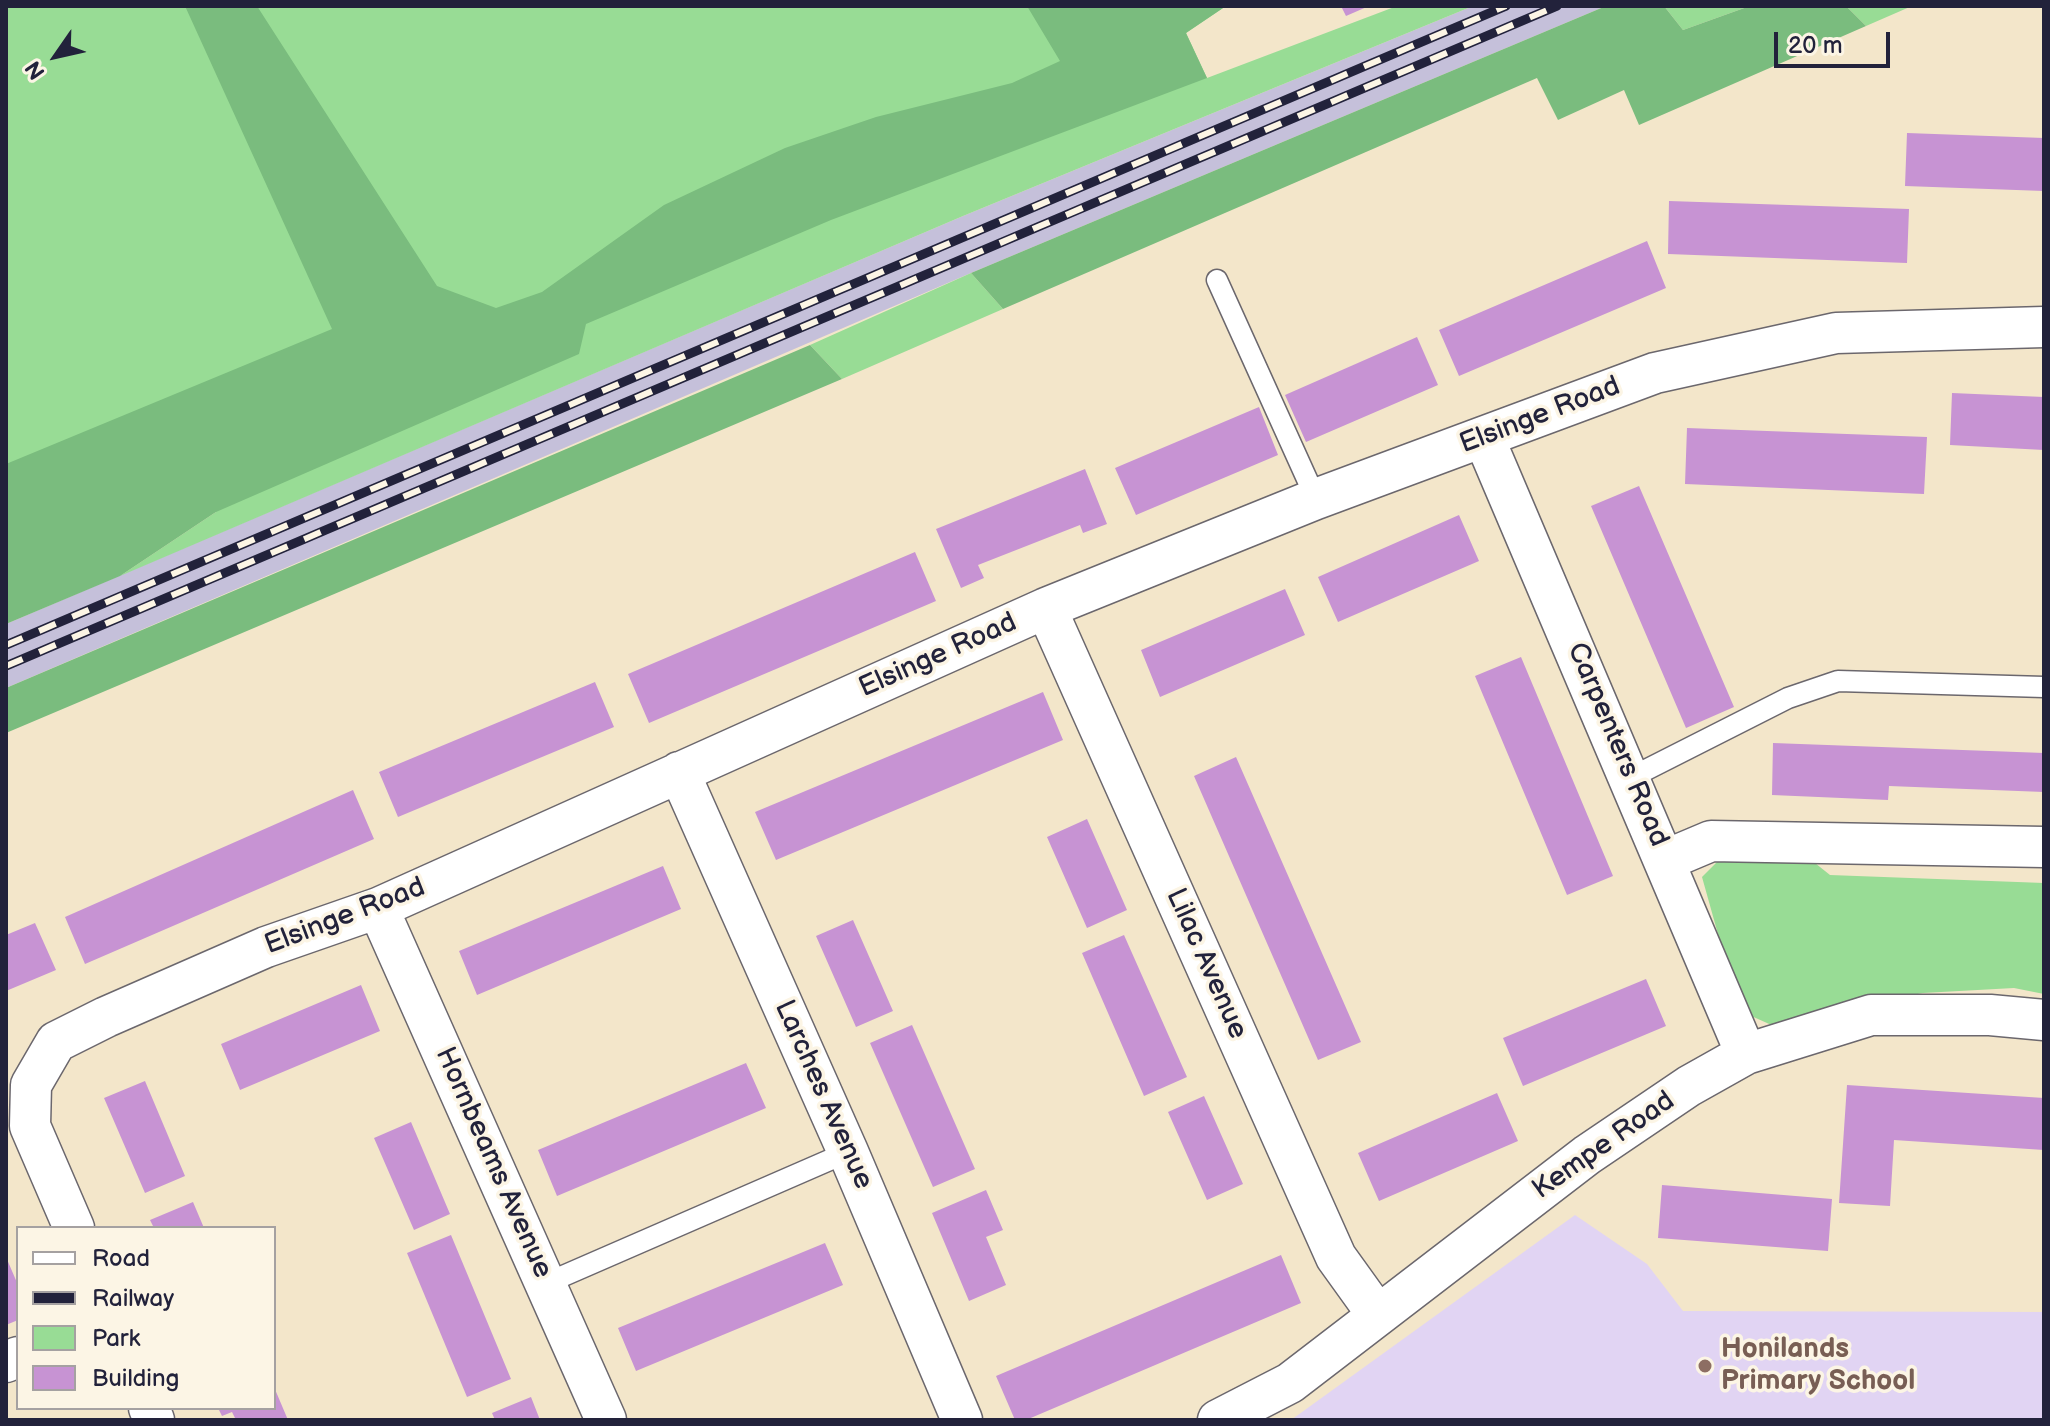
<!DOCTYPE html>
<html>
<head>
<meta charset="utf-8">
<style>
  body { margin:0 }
  #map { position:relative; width:2050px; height:1426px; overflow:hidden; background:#f3e6ca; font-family:"Balsamiq Sans",sans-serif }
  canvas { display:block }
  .frame { position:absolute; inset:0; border:8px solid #22223b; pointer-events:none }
  .legend { position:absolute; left:16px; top:1226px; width:260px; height:184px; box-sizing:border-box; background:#fcf5e5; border:2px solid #a5a1a1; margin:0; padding:10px 14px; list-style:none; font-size:24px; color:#22223b }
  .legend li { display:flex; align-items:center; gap:16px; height:40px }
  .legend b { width:40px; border:2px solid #a5a1a1 }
  .north { position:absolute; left:16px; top:16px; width:80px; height:80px; -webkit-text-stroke:6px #fcf5e5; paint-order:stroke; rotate:236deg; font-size:22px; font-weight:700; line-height:32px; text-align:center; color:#22223b }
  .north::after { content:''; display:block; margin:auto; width:28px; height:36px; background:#22223b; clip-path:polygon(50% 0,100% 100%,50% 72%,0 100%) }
  .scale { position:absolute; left:1774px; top:32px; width:116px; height:36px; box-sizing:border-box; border:4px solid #22223b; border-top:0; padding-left:10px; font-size:24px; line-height:28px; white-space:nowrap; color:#22223b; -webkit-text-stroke:6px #fcf5e5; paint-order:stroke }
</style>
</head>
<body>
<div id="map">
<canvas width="2050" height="1426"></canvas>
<div class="frame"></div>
<ul class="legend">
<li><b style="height:10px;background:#fff"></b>Road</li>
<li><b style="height:10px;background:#22223b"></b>Railway</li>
<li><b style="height:22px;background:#98dc95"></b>Park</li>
<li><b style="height:22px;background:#c793d3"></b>Building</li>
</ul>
<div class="north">N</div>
<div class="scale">20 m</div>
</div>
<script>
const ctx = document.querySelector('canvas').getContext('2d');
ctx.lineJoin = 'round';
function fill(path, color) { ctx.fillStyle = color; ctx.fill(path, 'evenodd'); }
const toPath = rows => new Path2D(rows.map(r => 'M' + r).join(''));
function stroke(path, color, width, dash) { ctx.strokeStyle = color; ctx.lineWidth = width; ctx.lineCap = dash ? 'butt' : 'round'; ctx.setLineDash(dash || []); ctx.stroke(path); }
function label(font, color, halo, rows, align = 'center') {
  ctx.font = font + ' "Balsamiq Sans",sans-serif'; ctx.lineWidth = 7; ctx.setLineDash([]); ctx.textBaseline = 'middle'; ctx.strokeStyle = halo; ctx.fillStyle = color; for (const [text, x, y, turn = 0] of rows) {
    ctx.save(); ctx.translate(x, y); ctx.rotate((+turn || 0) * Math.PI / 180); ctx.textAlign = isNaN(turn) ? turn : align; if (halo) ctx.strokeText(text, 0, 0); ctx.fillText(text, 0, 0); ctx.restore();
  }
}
const built = toPath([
  [1575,1215,1647,1264,1683,1311,2044,1312,2044,1420,1291,1420]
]);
const industrial = toPath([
  [1473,6,1606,6,971,273,6,688,6,624,963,216]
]);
const green = toPath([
  [6,6,1226,6,1186,33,1207,78,1397,6,1473,6,963,216,120,576,216,512,6,571],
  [1664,6,1912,6,1866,26,1846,6,1747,7,1683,30],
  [971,273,1003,309,842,379,810,345],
  [1805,855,1830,875,2044,883,2044,994,2014,988,1923,993,1819,1012,1776,1027,1749,1015,1723,952,1702,877,1720,859]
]);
const forest = toPath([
  [185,6,257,6,437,286,496,308,542,292,664,205,785,148,876,117,1012,83,1060,61,1027,6,1226,6,1186,33,1207,78,831,220,586,324,579,354,216,512,120,576,6,624,6,464,332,329],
  [1606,6,1664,6,1683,30,1747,7,1846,6,1866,26,1639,125,1624,90,1558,120,1537,78,1003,309,971,273],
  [810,345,842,379,6,733,6,688]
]);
const building = toPath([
  [1341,6,1369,6,1346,16],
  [1907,133,2044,138,2044,191,1905,186],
  [1669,201,1909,209,1907,263,1668,254],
  [1647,241,1666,288,1459,376,1439,330],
  [1417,337,1438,385,1306,442,1285,395],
  [1952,393,2044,397,2044,450,1950,445],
  [1259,407,1278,455,1136,515,1115,468],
  [1687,428,1927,437,1924,494,1685,484],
  [1085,469,1107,524,1083,533,1080,525,978,565,984,578,961,588,936,529],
  [1639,486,1734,707,1686,728,1591,506],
  [1459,515,1479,561,1338,622,1318,577],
  [915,552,936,601,649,723,628,674],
  [1285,589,1305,635,1160,697,1141,650],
  [1521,657,1613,876,1567,895,1475,676],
  [595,682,614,727,398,817,379,772],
  [1043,692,1063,740,776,860,755,812],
  [1773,743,2044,753,2044,792,1889,786,1888,800,1772,795],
  [1236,757,1361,1042,1318,1060,1194,776],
  [353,790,374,839,85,964,65,917],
  [1087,819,1127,910,1087,928,1047,837],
  [663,866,681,909,477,995,459,951],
  [853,920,893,1011,856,1027,816,936],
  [35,923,56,970,6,991,6,935],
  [1124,935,1187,1077,1144,1096,1082,953],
  [1646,979,1666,1026,1523,1086,1503,1038],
  [361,985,380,1031,240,1090,221,1044],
  [912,1025,975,1169,933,1187,870,1043],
  [746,1063,766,1108,557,1196,538,1150],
  [145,1081,185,1176,145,1193,104,1098],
  [1847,1085,2044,1098,2044,1150,1894,1140,1890,1206,1839,1203],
  [1497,1093,1518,1141,1379,1201,1358,1153],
  [1204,1096,1243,1184,1207,1200,1168,1112],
  [411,1122,450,1214,414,1230,374,1138],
  [1662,1185,1832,1199,1828,1251,1658,1238],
  [986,1190,1003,1230,986,1237,1006,1285,969,1301,932,1213],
  [193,1202,204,1228,154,1228,150,1220],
  [451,1235,511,1379,467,1397,407,1253],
  [825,1243,843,1285,636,1371,618,1328],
  [1281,1255,1301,1303,1026,1420,1015,1420,996,1376],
  [6,1257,18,1285,18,1320,6,1325],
  [274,1387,288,1420,236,1420,232,1412,222,1416,218,1408,274,1408],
  [531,1397,540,1420,495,1420,492,1413]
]);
const lane = toPath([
  [1217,280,1316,499],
  [1630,778,1788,698,1838,681,2044,687],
  [547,1283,848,1152]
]);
const street = toPath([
  [1484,438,1746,1054],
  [1046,608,1336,1257,1377,1314],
  [679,772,848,1152,962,1420],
  [1666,860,1711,841,2044,847],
  [378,908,606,1420],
  [74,1228,30,1126,31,1085,56,1042,106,1017,266,947,378,908,1046,608,1316,499,1655,373,1836,333,2044,327],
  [6,1362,18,1357],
  [149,1408,154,1420],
  [1218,1420,1290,1383,1587,1155,1689,1086,1746,1054,1871,1015,1990,1015,2044,1020]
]);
const rail = toPath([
  [6,645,1506,6],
  [6,666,1557,6]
]);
const markers = [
  [1705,1366,8,"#8d6e63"]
];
const streetNames = [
  ["Elsinge Road",1540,416,-21],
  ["Elsinge Road",938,656,-24],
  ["Carpenters Road",1617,745,67],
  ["Elsinge Road",345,917,-21],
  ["Lilac Avenue",1206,964,66],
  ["Larches Avenue",823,1095,66],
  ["Kempe Road",1604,1146,-35],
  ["Hornbeams Avenue",493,1163,66]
];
const educationNames = [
  ["Honilands",1721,1350],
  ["Primary School",1721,1382]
];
fill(built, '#e1d4f3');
fill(industrial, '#c5c0da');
fill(green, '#98dc95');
fill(forest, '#7abc7e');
fill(building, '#c793d3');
stroke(lane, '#6b676d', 23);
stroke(street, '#6b676d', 43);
stroke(lane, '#fff', 20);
stroke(street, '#fff', 40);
stroke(rail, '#22223b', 9);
stroke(rail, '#fcf5e5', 6, [18]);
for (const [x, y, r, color] of markers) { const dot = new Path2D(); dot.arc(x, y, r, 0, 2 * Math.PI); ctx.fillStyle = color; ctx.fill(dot); stroke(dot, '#fcf5e5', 3); }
label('28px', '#22223b', '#fcf5e5', streetNames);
label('bold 28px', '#785e54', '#fcf5e5', educationNames, 'left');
</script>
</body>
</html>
